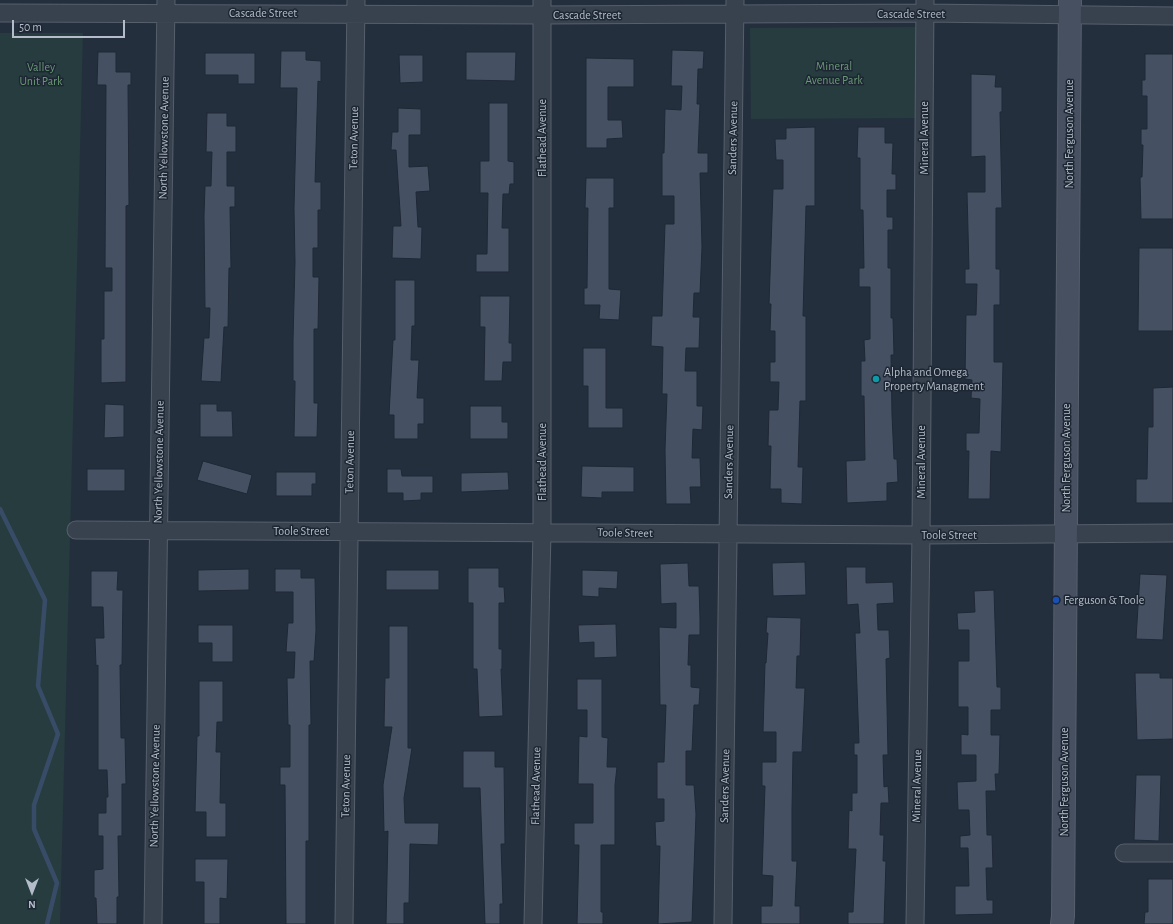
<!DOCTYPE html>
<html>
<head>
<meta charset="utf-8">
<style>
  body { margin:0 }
  #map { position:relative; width:1173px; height:924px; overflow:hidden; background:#242f3e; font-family:"Alegreya Sans",sans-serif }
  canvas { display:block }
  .north { position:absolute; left:12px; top:872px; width:40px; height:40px; -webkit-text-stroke:3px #1d2633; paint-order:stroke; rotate:180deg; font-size:11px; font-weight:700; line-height:16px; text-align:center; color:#b4bcc9 }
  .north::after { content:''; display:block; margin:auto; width:14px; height:18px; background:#b4bcc9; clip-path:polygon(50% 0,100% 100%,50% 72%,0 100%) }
  .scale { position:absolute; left:12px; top:20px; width:113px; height:18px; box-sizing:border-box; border:2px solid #b4bcc9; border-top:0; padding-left:5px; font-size:12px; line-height:14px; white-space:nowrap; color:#b4bcc9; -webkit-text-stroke:3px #1d2633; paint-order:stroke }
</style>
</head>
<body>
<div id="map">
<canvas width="1173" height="924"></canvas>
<div class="north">N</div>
<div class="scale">50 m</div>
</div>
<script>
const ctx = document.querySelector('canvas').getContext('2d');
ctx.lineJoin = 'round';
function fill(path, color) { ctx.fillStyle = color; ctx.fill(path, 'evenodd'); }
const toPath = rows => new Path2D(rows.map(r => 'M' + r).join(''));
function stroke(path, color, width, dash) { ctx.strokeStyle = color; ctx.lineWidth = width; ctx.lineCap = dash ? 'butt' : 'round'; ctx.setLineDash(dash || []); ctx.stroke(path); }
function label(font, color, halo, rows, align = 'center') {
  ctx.font = font + ' "Alegreya Sans",sans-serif'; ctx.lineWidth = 3; ctx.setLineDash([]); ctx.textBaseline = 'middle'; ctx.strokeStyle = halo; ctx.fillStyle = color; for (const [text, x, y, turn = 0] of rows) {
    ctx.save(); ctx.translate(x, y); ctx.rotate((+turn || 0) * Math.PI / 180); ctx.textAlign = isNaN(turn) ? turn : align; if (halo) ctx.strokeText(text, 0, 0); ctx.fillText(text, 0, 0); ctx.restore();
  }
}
const green = toPath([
  [918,27,919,118,751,119,750,28],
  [0,33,83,33,60,924,0,924]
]);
const stream = toPath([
  [0,509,45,600,38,686,58,734,34,805,34,829,57,883,47,924]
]);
const building = toPath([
  [672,50,704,51,703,69,698,69,697,104,700,104,698,153,708,153,708,173,700,173,702,247,700,293,694,293,693,317,700,317,699,348,686,348,685,371,697,371,697,406,703,406,702,430,693,429,692,458,700,458,701,487,690,487,691,504,666,504,665,450,667,394,662,394,663,347,651,346,652,316,662,316,665,224,674,224,674,196,662,196,662,153,664,153,665,109,681,110,682,86,671,86,672,50],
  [281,51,306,51,306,60,321,61,321,82,318,81,315,182,321,182,321,210,318,210,318,248,313,248,313,277,319,277,318,329,314,329,314,403,318,403,317,437,294,437,295,386,295,381,293,381,293,341,295,262,294,209,297,88,280,88,281,51],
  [98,52,116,52,116,72,131,72,131,85,128,85,129,205,126,206,126,382,101,383,101,339,104,339,104,291,112,291,112,268,105,268,106,85,97,85,98,52],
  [466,52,516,52,515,81,466,80,466,52],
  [205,53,255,53,255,84,238,84,238,75,205,75,205,53],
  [1145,54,1173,54,1173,219,1141,219,1140,177,1142,177,1143,145,1141,145,1141,129,1147,129,1147,96,1142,96,1142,80,1145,80,1145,54],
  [399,55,423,55,423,82,400,83,399,55],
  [586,58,634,59,634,87,608,87,608,120,622,120,623,138,607,139,607,148,586,148,586,58],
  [971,74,996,75,995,87,1002,87,1002,112,1000,112,1002,208,996,208,996,269,1000,269,1000,305,994,305,994,362,1003,362,1001,452,991,451,990,499,968,499,969,451,966,451,966,433,979,433,980,399,971,398,972,380,965,379,966,315,976,315,977,284,965,284,965,269,969,269,967,192,985,192,985,156,971,157,971,74],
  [489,103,508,103,508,161,514,162,514,184,510,184,509,194,503,194,502,228,509,228,509,272,476,272,476,254,487,254,488,193,480,193,480,161,489,161,489,103],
  [398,108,421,109,421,135,409,135,409,167,428,166,430,191,416,192,418,227,422,227,421,259,392,258,393,226,401,226,396,150,391,150,392,132,398,132,398,108],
  [207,113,227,113,227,126,236,126,236,152,227,152,227,186,235,186,235,207,230,207,231,268,229,268,228,327,224,327,221,382,201,381,204,338,209,338,210,308,205,308,204,216,205,186,211,186,212,152,206,152,207,113],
  [815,127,815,206,806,206,803,316,806,316,806,401,800,401,798,467,803,467,802,504,781,503,781,489,770,489,771,446,768,446,769,410,778,410,779,382,770,382,770,362,775,362,775,331,770,331,771,304,769,304,773,189,783,189,783,160,776,160,775,139,786,139,786,128,815,127],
  [858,127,885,127,885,143,893,143,892,174,896,174,896,190,887,190,887,217,893,217,893,230,888,230,888,268,891,268,891,318,893,318,894,355,891,355,892,415,894,459,897,459,898,482,887,483,887,501,847,503,846,461,865,460,864,396,861,396,861,361,865,361,864,340,870,339,870,287,859,287,859,268,864,268,863,210,860,210,860,158,857,158,858,127],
  [586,178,614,178,614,208,609,208,609,289,621,290,619,320,599,319,600,305,584,305,584,288,587,288,588,208,585,208,586,178],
  [1139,248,1173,248,1173,331,1138,331,1139,248],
  [395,280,415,280,415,326,412,326,411,360,419,360,417,398,424,398,424,424,418,424,418,439,394,439,394,415,389,415,393,340,395,340,395,280],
  [480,296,510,296,509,343,512,343,512,362,503,362,502,381,484,381,485,327,480,327,480,296],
  [583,348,606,348,606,408,623,408,623,428,588,428,588,386,583,386,583,348],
  [1173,387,1173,503,1136,503,1136,479,1147,479,1148,427,1153,427,1153,388,1173,387],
  [105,404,124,405,124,437,104,438,105,404],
  [200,404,217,404,217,411,232,411,233,437,200,437,200,404],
  [470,406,502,406,502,422,508,422,508,439,470,439,470,406],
  [203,461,252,475,247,494,197,480,203,461],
  [582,466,634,467,634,492,602,492,602,498,581,497,582,466],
  [87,469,125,469,125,491,87,491,87,469],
  [387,469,401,469,402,476,433,476,433,493,421,493,421,500,403,501,403,493,387,493,387,469],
  [276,472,316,472,316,484,312,484,312,496,276,496,276,472],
  [508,472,509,490,461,492,461,473,508,472],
  [805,562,806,595,773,596,772,563,805,562],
  [688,563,689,586,699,586,700,619,700,635,689,635,688,665,691,665,691,687,700,688,699,705,694,705,692,751,686,751,686,785,694,785,696,814,692,922,658,924,660,846,656,846,655,822,664,821,664,799,657,799,657,762,664,762,666,705,660,705,659,627,676,628,676,603,661,604,660,564,688,563],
  [846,567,866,567,866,583,893,582,894,603,877,604,878,630,889,630,890,658,886,659,888,755,883,755,884,787,888,786,889,803,881,803,880,835,884,835,883,861,886,861,884,924,848,924,848,912,853,912,856,849,848,849,849,810,852,811,852,793,857,793,857,755,854,755,854,743,859,743,855,633,860,633,858,604,847,605,846,567],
  [468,568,499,568,499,587,504,587,505,603,499,603,499,649,502,649,502,669,501,669,503,716,479,717,477,669,473,669,473,603,468,603,468,568],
  [249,569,249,590,198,591,198,570,249,569],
  [275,569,301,569,301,578,315,578,316,630,314,661,310,661,311,725,309,725,309,841,306,841,306,924,286,924,285,785,280,785,280,767,290,767,290,725,288,725,287,678,294,678,295,652,286,652,288,623,293,623,293,592,275,592,275,569],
  [386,570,439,570,439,590,386,590,386,570],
  [582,570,618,571,617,589,599,588,599,597,582,596,582,570],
  [91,571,118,571,117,590,123,590,122,665,120,665,121,738,125,738,126,784,122,784,122,836,118,836,119,897,117,897,117,924,97,924,96,898,94,898,94,870,103,869,103,836,98,836,98,813,106,813,106,797,108,797,107,770,98,770,98,665,96,666,95,638,104,638,103,607,91,607,91,571],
  [1140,574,1167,575,1163,640,1136,639,1140,574],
  [994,590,997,687,1001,687,1001,710,991,710,991,735,1000,735,999,774,995,774,996,791,986,791,987,835,992,835,993,868,986,868,987,900,993,900,993,914,955,915,955,886,969,886,968,848,960,848,960,836,970,835,969,810,958,810,957,782,976,781,976,755,961,755,961,734,968,735,968,707,958,707,958,661,969,661,969,630,958,630,957,613,975,612,974,591,994,590],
  [767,617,801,618,800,656,797,656,796,688,805,688,802,752,793,752,792,809,792,861,797,861,795,906,800,906,800,924,761,924,761,906,772,906,773,876,762,875,765,786,762,786,762,762,776,762,776,732,763,732,765,663,766,663,768,633,766,633,767,617],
  [616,624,617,657,594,658,594,642,579,643,578,625,616,624],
  [198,625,233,625,233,662,212,662,212,643,198,643,198,625],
  [389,626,408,626,408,748,412,748,404,798,405,823,439,823,438,845,410,844,409,903,404,903,404,924,386,924,388,831,384,832,383,785,392,727,384,727,385,678,389,678,389,626],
  [1135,673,1160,673,1160,678,1173,678,1173,739,1137,740,1135,673],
  [577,679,602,679,602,737,608,738,607,767,617,767,615,785,615,845,601,845,601,912,603,912,603,924,577,924,579,845,574,845,574,823,593,823,593,784,578,784,579,736,587,737,587,710,577,710,577,679],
  [199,681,223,681,223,722,217,722,216,752,221,752,220,803,226,803,226,837,206,837,206,812,195,812,197,736,199,736,199,681],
  [463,751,495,751,495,767,504,767,505,844,501,844,503,904,500,904,500,924,485,924,480,788,463,788,463,751],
  [1136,775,1161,775,1159,841,1134,840,1136,775],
  [195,859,228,859,227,899,220,898,220,924,204,924,204,882,195,882,195,859],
  [1148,879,1173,879,1173,924,1144,924,1145,912,1148,912,1148,879]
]);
const street = toPath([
  [0,13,542,15,925,13,1173,16],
  [76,530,921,535,1173,533],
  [1124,853,1173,853],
  [153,924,166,0],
  [344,924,356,0],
  [533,924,542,532,542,0],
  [723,924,735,0],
  [915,924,921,535,925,0]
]);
const secondary = toPath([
  [1062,924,1063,916,1070,0]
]);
const markers = [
  [876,379,4,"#0f9aa8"],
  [1056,600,4,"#1a4fb4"]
];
const streetNames = [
  ["Cascade Street",263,13],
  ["Cascade Street",911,14],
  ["Cascade Street",587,15],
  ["North Ferguson Avenue",1069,134,-90],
  ["North Yellowstone Avenue",164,138,-89],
  ["Teton Avenue",354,138,-89],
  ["Flathead Avenue",542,138,-90],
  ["Sanders Avenue",733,138,-89],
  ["Mineral Avenue",924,138,-90],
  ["North Ferguson Avenue",1066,458,-90],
  ["North Yellowstone Avenue",159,462,-89],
  ["Teton Avenue",350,462,-89],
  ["Flathead Avenue",542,462,-90],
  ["Sanders Avenue",729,462,-89],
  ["Mineral Avenue",921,462,-90],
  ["Toole Street",301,531],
  ["Toole Street",625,533,1],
  ["Toole Street",949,535],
  ["North Ferguson Avenue",1064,782,-90],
  ["North Yellowstone Avenue",155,786,-89],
  ["Teton Avenue",346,786,-89],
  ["Flathead Avenue",536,786,-89],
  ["Sanders Avenue",725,786,-89],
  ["Mineral Avenue",917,786,-89]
];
const parkNames = [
  ["Mineral",834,66],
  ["Avenue Park",834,80],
  ["Valley",41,67],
  ["Unit Park",41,81]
];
const poiNames = [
  ["Alpha and Omega",884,372],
  ["Property Managment",884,386],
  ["Ferguson & Toole",1064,600]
];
fill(green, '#263c3f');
stroke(stream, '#394c67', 4.5);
fill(building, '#455162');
stroke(building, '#1f2835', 1);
stroke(street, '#565f6c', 19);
stroke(secondary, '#565f6c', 24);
stroke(street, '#38414e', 17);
stroke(secondary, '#465061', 22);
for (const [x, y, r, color] of markers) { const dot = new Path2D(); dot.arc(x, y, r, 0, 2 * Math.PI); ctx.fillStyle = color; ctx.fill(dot); stroke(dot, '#1d2633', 1.5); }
label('12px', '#b4bcc9', '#1d2633', streetNames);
label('12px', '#6b9a76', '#1d2633', parkNames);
label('12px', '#b4bcc9', '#1d2633', poiNames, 'left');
</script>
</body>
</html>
